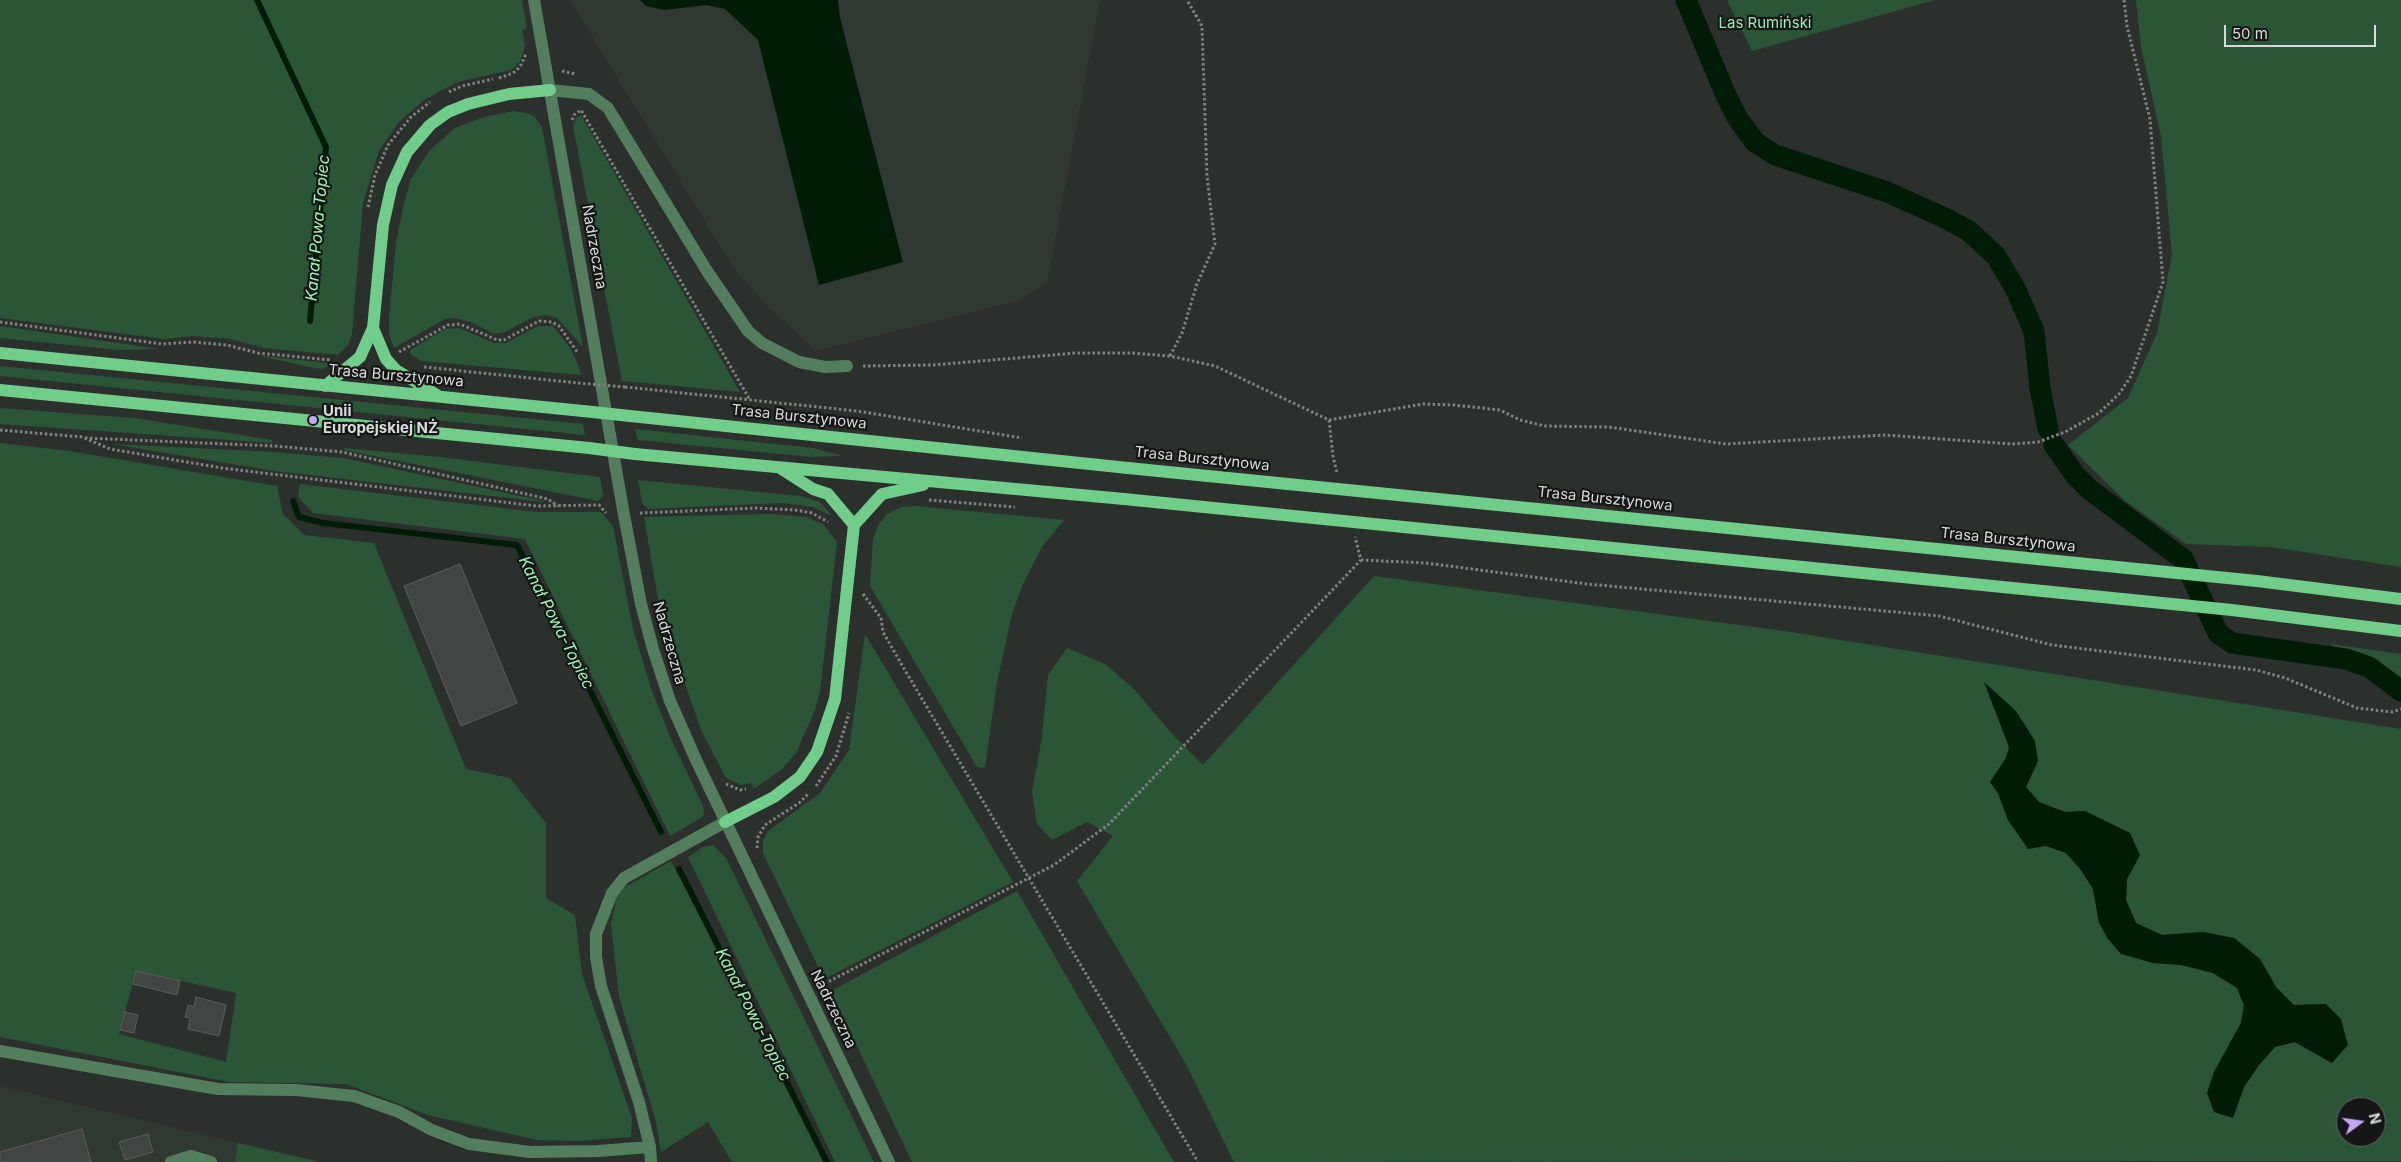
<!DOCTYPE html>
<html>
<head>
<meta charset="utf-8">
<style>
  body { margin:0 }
  #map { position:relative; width:2401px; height:1162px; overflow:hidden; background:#2c302d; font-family:Inter,sans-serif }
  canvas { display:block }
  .north { position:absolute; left:2336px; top:1097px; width:50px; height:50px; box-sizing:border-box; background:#151716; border:1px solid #636564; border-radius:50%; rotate:76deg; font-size:14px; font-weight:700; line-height:20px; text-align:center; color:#d9dbd9 }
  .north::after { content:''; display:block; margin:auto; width:18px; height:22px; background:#c3a7f2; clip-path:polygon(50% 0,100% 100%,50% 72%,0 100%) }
  .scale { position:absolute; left:2224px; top:25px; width:152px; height:22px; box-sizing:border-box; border:2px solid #d9dbd9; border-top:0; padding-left:6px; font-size:15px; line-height:18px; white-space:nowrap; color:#d9dbd9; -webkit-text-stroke:4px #151716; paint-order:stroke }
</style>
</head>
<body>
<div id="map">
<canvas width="2401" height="1162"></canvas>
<div class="north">N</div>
<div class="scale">50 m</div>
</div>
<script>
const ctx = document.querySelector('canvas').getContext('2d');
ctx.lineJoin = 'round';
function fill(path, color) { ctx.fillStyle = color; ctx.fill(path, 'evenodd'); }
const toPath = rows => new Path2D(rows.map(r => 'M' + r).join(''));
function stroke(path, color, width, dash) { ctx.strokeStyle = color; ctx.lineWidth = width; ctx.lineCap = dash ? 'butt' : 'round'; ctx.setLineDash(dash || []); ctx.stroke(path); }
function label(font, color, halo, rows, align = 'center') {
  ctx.font = font + ' Inter,sans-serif'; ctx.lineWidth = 4.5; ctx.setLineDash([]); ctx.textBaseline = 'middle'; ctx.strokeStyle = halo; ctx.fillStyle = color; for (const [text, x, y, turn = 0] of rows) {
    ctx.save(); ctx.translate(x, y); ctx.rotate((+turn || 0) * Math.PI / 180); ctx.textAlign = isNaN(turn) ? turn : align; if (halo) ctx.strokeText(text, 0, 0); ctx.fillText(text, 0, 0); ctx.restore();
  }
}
const built = toPath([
  [570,0,1100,0,1047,283,1017,301,816,351,766,305,733,267],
  [0,1086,238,1143,320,1162,0,1162]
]);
const green = toPath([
  [0,0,522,0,527,28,522,30,525,46,520,62,511,70,457,82,424,100,399,122,379,151,363,203,352,334,348,345,338,355,264,348,230,339,193,336,165,339,0,318],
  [1727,0,1935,0,1752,51],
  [2136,0,2401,0,2401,567,2271,547,2186,544,2124,500,2068,445,2128,398,2157,333,2172,254,2161,136,2141,47],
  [513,111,527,113,535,117,542,127,583,347,557,318,546,315,533,317,505,332,494,334,471,322,454,318,445,319,394,348,389,334,389,317,396,243,404,203,411,179,430,150,455,128,484,117],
  [581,115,740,392,622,381,573,126,576,118],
  [0,326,159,349,119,350,0,338],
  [538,326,553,326,571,349,579,367,581,375,421,361,410,354,410,350,445,329,459,328,494,343,506,343],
  [255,355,336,364,322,369,314,368],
  [0,366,583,424,585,435,0,376],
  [0,408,134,418,272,440,272,443,0,424],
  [635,429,813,448,842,456,811,457,638,440],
  [0,443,69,451,277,486,283,514,304,535,374,543,466,769,510,778,546,823,546,898,575,915,582,974,632,1118,631,1137,580,1141,537,1140,428,1115,346,1084,229,1082,0,1037],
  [136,971,236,993,226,1062,119,1034],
  [112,444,275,452,343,458,544,501,544,502,274,471],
  [345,448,440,457,600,477,603,496,598,501,344,450],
  [638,480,801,496,820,502,832,516,813,507,782,503,648,509,642,503],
  [300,484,537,512,601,512,613,526,633,629,651,688,671,739,703,806,704,816,670,836,525,539,313,513,298,497],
  [915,506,1064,520,1042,547,1023,584,1012,614,997,682,985,768,977,767,870,586,873,538,879,524,887,514,901,507],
  [769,514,806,517,823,524,837,542,820,692,815,710,796,753,782,769,754,789,751,783,741,785,726,778,702,732,672,648,658,599,644,517],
  [1374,576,1784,631,2401,729,2401,1161,1234,1162,1186,1064,1077,881,1113,836,1087,822,1052,840,1037,824,1032,791,1042,737,1048,675,1067,648,1105,664,1135,690,1172,734,1203,765],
  [1985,683,2038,761,2026,787,2039,802,2065,812,2085,811,2140,855,2127,879,2126,900,2136,923,2162,935,2203,932,2234,938,2260,959,2276,987,2294,1006,2308,1004,2332,1063,2294,1042,2275,1047,2259,1065,2244,1087,2233,1118,2214,1072,2241,1023,2244,1005,2237,988,2213,973,2181,965,2153,963,2099,923,2093,889,2081,870,2066,853,2046,846,2008,820,1998,793,1990,782,2006,758,2009,747],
  [2346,1107,2376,1107,2376,1137,2346,1137],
  [865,634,1013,882,824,979,763,853,763,841,768,831,820,793,849,750],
  [2330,644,2401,654,2401,681,2394,675,2365,661,2339,653],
  [713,845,726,858,874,1162,835,1162,688,857,703,847],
  [671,861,709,933,823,1162,732,1162,708,1122,661,1152,656,1122,619,997,611,924,618,891],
  [1017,891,1174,1162,912,1162,831,991],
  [238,1143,320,1162,238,1162,235,1161]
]);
const water = toPath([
  [640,0,838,0,840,18,903,262,819,285,758,40,725,9,706,5,665,10,646,6],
  [1984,682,2016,711,2035,741,2038,761,2026,787,2039,802,2065,812,2085,811,2130,833,2140,855,2127,879,2126,900,2136,923,2162,935,2203,932,2234,938,2260,959,2276,987,2294,1005,2326,1004,2341,1019,2348,1045,2332,1063,2295,1042,2275,1047,2259,1065,2244,1087,2233,1118,2214,1112,2207,1093,2214,1072,2241,1023,2244,1005,2237,988,2213,973,2181,965,2153,963,2121,954,2108,939,2099,923,2093,889,2081,870,2066,853,2046,846,2028,849,2008,820,1998,793,1990,782,2006,758,2009,747]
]);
const stream = toPath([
  [257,0,326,147,310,321],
  [293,501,299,517,323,523,517,545,661,832],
  [679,869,827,1162]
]);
const canal = toPath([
  [1686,0,1725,93,1738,119,1755,142,1775,155,1887,192,1945,218,1969,231,1996,256,2015,288,2034,331,2040,388,2048,429],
  [2054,445,2075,475,2090,490,2183,559,2218,633,2232,643,2346,659,2369,667,2401,691]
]);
const building = toPath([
  [460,564,517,703,461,726,404,586,460,564],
  [136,971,180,981,177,995,133,984,136,971],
  [196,997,226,1005,219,1036,188,1029,190,1018,185,1017,188,1005,194,1007,196,997],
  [125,1012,138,1015,134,1033,120,1030,125,1012],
  [82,1129,91,1162,0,1162,0,1152,82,1129],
  [148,1134,153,1152,125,1160,119,1142,148,1134]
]);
const path = toPath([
  [562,71,575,74],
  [499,78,513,73,520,67,526,54],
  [449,92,462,86,493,79],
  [572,120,574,115,581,110,750,400],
  [368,207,375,175,388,145,411,117,430,102],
  [0,322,162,344,193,342,227,345,258,353,331,360],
  [399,352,448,325,460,324,497,340,504,340,539,321,552,322,559,326,578,353],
  [1170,356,1182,333,1197,284,1215,244,1207,176,1202,26,1187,0],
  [863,366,933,365,1076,353,1131,353,1170,356,1215,366,1329,420,1333,456,1337,473],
  [424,367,578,383],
  [625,387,857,411,1022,438],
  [1329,420,1423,404,1454,405,1500,410,1520,420,1545,426,1609,427,1726,444,1885,435,2012,444,2038,442,2065,432,2099,413,2119,394,2131,376,2163,282,2150,119,2127,26,2124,0],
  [0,430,82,437,110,449,222,468,536,506,599,505,606,513],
  [85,438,275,446,342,452,548,499,558,506],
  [929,500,1015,507],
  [640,513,757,508,795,510,812,513,828,522],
  [1361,560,1426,563,1587,584,1939,616,2052,645,2256,670,2285,678,2357,708,2392,712,2401,709],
  [863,594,881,618,883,632,906,672,1198,1162],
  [726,784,740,790,746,789],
  [816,786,836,756,849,713],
  [757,848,758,837,765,825,799,803,808,794],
  [820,986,1054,865,1109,824,1361,560,1355,537]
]);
const minor = toPath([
  [534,0,624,515,641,604,653,649,670,701,697,762,889,1162],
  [550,90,589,94,608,108,707,271,748,331,762,343,799,362,825,367,847,366],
  [0,1051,218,1089,296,1090,354,1096,399,1112,432,1130,469,1144,530,1152,598,1151,650,1147],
  [171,1162,191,1156,211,1162],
  [651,1162,650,1147,639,1102,601,986,596,957,596,934,612,893,624,878,725,822]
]);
const major = toPath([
  [373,328,386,359,396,370,437,395],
  [0,353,583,411],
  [325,386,360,357,373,328,383,225,392,185,407,152,430,125,448,112,468,104,509,94,550,90],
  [0,390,589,448],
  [630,416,1128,468],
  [635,454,1124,499],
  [780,468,813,489,828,494,854,525],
  [725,822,774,797,800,777,817,752,835,699,854,525,882,494,923,485]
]);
const pathBridge = toPath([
  [578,383,625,387]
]);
const majorBridge = toPath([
  [583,411,630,416],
  [589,448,635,454],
  [1128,468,2257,581,2401,599],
  [1124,499,2232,610,2401,631]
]);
const markers = [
  [313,420,5,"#c3a7f2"]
];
const parkNames = [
  ["Las Rumiński",1765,23]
];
const streetNames = [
  ["Nadrzeczna",594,247,80],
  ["Trasa Bursztynowa",396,376,5],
  ["Trasa Bursztynowa",799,417,6],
  ["Trasa Bursztynowa",1202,459,6],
  ["Trasa Bursztynowa",1605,499,6],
  ["Trasa Bursztynowa",2008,540,6],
  ["Nadrzeczna",669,643,74],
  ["Nadrzeczna",833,1009,64]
];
const poiNames = [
  ["Unii",323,411],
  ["Europejskiej NŻ",323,428]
];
const waterNames = [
  ["Kanał Powa-Topiec",318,228,-85],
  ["Kanał Powa-Topiec",556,623,63],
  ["Kanał Powa-Topiec",753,1015,63]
];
fill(built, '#2f3931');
fill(green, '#2b5537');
fill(water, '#001c07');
stroke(stream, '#001c07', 6);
stroke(canal, '#001c07', 21);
fill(building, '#424643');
stroke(building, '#5b5f5b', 1);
stroke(path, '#7f8280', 3, [2.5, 2.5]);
stroke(minor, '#537e5e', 12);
stroke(major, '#71cd8a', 12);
stroke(pathBridge, '#7f8280', 3, [2.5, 2.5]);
stroke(majorBridge, '#71cd8a', 12);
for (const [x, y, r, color] of markers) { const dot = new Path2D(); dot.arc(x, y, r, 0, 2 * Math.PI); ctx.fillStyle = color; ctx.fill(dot); stroke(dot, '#151716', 2); }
label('15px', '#97eead', '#151716', parkNames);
label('15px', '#d9dbd9', '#151716', streetNames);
label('bold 15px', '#d9dbd9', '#151716', poiNames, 'left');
label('italic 16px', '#9ff6b4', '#151716', waterNames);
</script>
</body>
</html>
